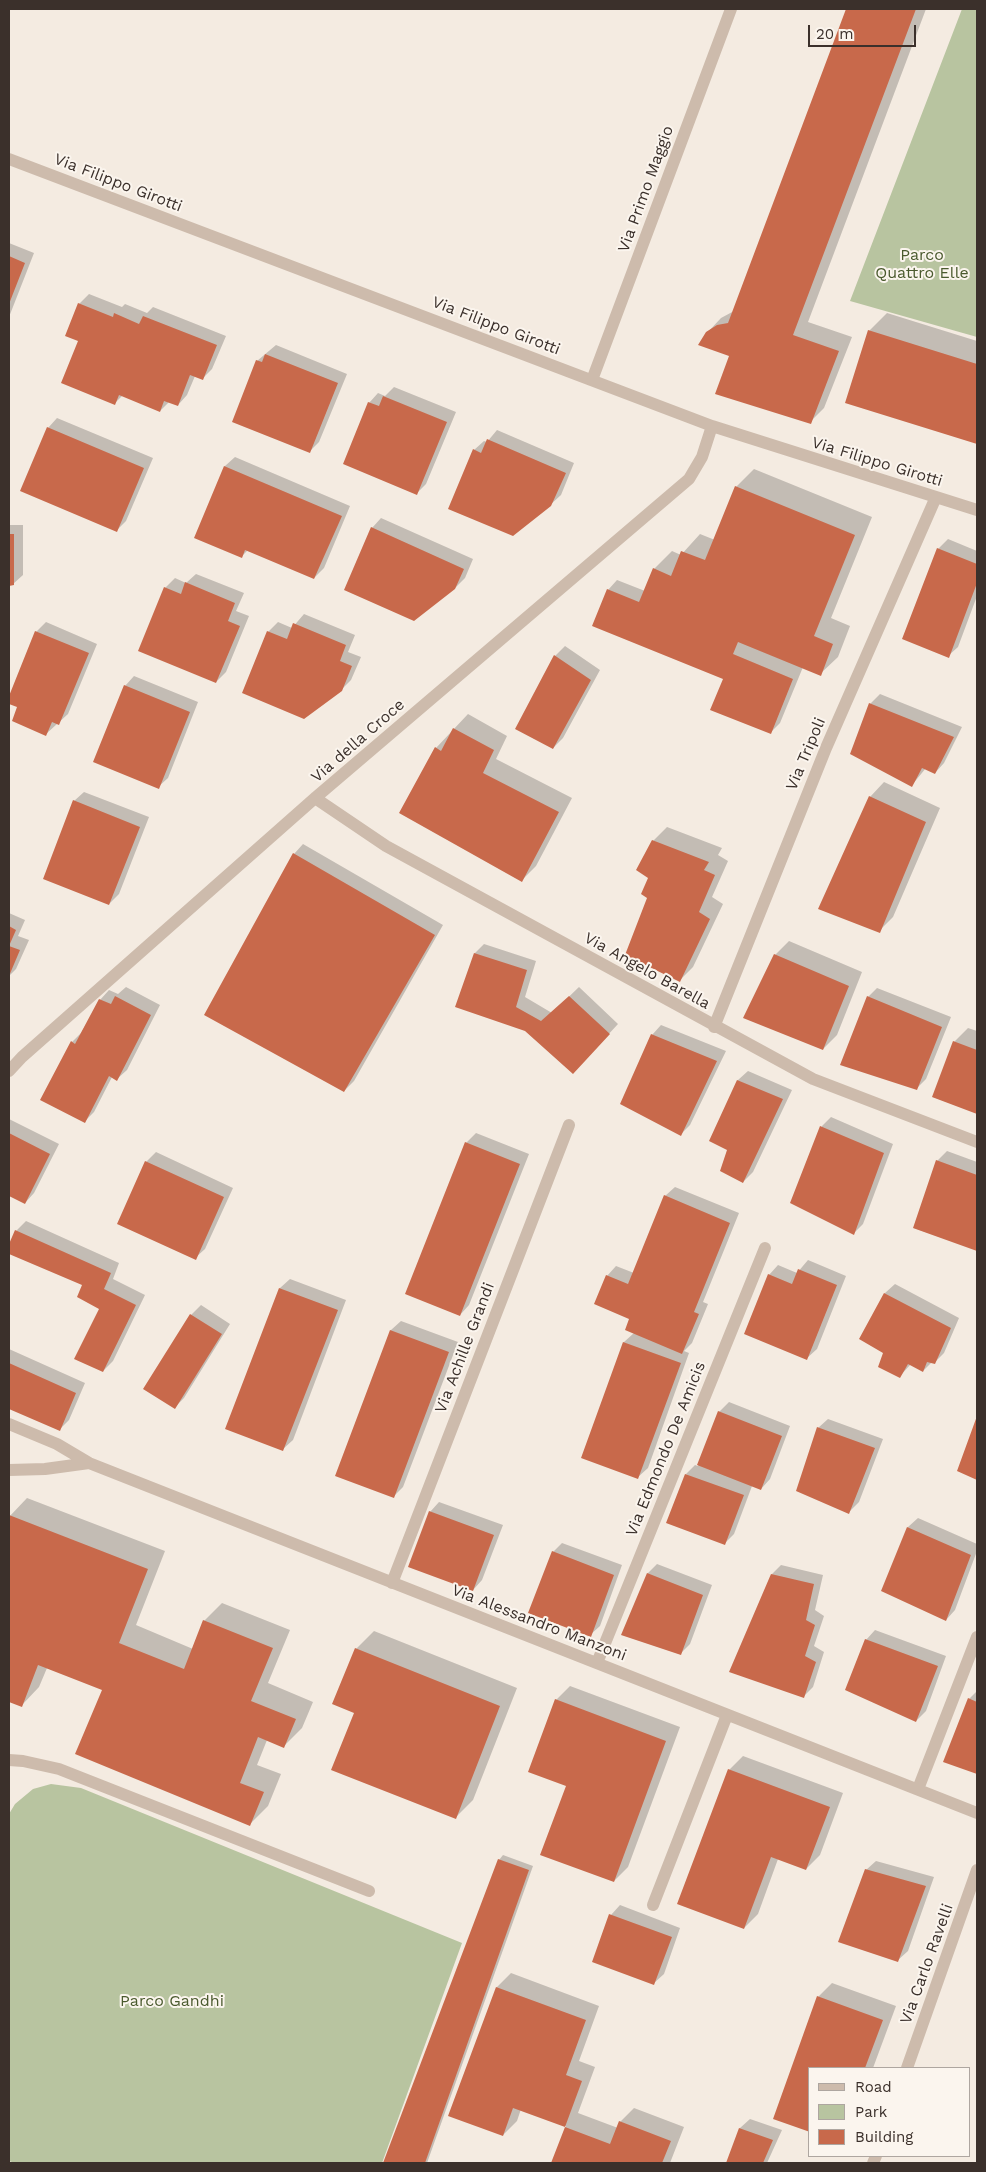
<!DOCTYPE html>
<html>
<head>
<meta charset="utf-8">
<style>
  body { margin:0 }
  #map { position:relative; width:986px; height:2172px; overflow:hidden; background:#f4ebe1; font-family:"Work Sans",sans-serif }
  canvas { display:block }
  .frame { position:absolute; inset:0; border:10px solid #3b302b; pointer-events:none }
  .legend { position:absolute; left:808px; top:2067px; width:162px; height:90px; box-sizing:border-box; background:#fbf5ee; border:1px solid #aea6a0; margin:0; padding:6px 9px; list-style:none; font-size:15px; color:#3b302b }
  .legend li { display:flex; align-items:center; gap:10px; height:25px }
  .legend b { width:25px; border:1px solid #aea6a0 }
  .scale { position:absolute; left:808px; top:25px; width:108px; height:22px; box-sizing:border-box; border:2px solid #3b302b; border-top:0; padding-left:6px; font-size:15px; line-height:18px; white-space:nowrap; color:#3b302b; -webkit-text-stroke:4px #fbf5ee; paint-order:stroke }
</style>
</head>
<body>
<div id="map">
<canvas width="986" height="2172"></canvas>
<div class="frame"></div>
<ul class="legend">
<li><b style="height:6px;background:#cdbbac"></b>Road</li>
<li><b style="height:14px;background:#b8c4a0"></b>Park</li>
<li><b style="height:14px;background:#c8694b"></b>Building</li>
</ul>
<div class="scale">20 m</div>
</div>
<script>
const ctx = document.querySelector('canvas').getContext('2d');
ctx.lineJoin = 'round';
function fill(path, color) { ctx.fillStyle = color; ctx.fill(path, 'evenodd'); }
const toPath = rows => new Path2D(rows.map(r => 'M' + r).join(''));
function stroke(path, color, width, dash) { ctx.strokeStyle = color; ctx.lineWidth = width; ctx.lineCap = dash ? 'butt' : 'round'; ctx.setLineDash(dash || []); ctx.stroke(path); }
function label(font, color, halo, rows, align = 'center') {
  ctx.font = font + ' "Work Sans",sans-serif'; ctx.lineWidth = 4; ctx.setLineDash([]); ctx.textBaseline = 'middle'; ctx.strokeStyle = halo; ctx.fillStyle = color; for (const [text, x, y, turn = 0] of rows) {
    ctx.save(); ctx.translate(x, y); ctx.rotate((+turn || 0) * Math.PI / 180); ctx.textAlign = isNaN(turn) ? turn : align; if (halo) ctx.strokeText(text, 0, 0); ctx.fillText(text, 0, 0); ctx.restore();
  }
}
const green = toPath([
  [962,9,977,9,977,337,850,301],
  [51,1784,81,1788,462,1943,382,2163,15,2163,9,2161,9,1814,15,1804,33,1789]
]);
const shadow = toPath([
  [848,9,926,9,808,322,852,337,824,408,810,422,707,333,721,318,734,311],
  [9,243,34,253,9,317],
  [89,294,122,307,125,304,147,313,153,307,226,336,212,369,202,379,195,376,187,395,178,405,169,402,160,411,123,395,115,403,80,340,79,304],
  [887,313,977,341,977,443,847,402,869,331],
  [276,345,347,374,319,442,310,451,257,361],
  [394,387,456,412,426,484,417,493,369,403,378,393,385,396],
  [57,418,153,458,126,521,117,530,48,428],
  [497,430,574,463,561,495,550,505,474,450,484,441,487,442],
  [235,457,350,506,324,568,314,578,248,550,242,556,196,537,225,466],
  [754,469,872,517,831,618,850,626,838,657,820,674,803,667,780,723,770,733,725,678,608,590,617,580,645,591,654,569,672,551,681,555,700,534,715,540,736,487],
  [381,518,473,559,465,578,455,588,372,528],
  [9,525,23,525,23,575,13,584,9,584],
  [948,539,977,551,977,596,958,647,948,656,938,549],
  [196,574,244,593,236,611,249,616,226,672,216,682,165,588,175,578,186,583],
  [304,614,355,635,348,652,361,657,351,680,341,690,243,692,268,632,278,622,292,628],
  [46,622,97,644,68,714,46,734,19,707,9,702,36,632],
  [565,646,600,670,563,738,553,748,517,728,555,656],
  [134,676,198,702,168,778,158,787,125,686],
  [880,694,962,727,944,763,935,773,926,768,912,785,870,704],
  [468,714,507,736,496,759,572,798,536,866,522,880,401,813,436,748],
  [884,782,940,808,893,917,879,931,870,797],
  [84,792,149,817,119,894,109,904,74,801],
  [667,827,722,848,718,855,728,861,712,897,723,904,693,967,679,981,649,898,653,841],
  [303,844,443,925,354,1081,344,1091,294,854],
  [9,913,25,920,18,936,29,940,16,969,9,976],
  [789,941,862,972,837,1035,823,1049,775,955],
  [484,944,536,961,525,997,552,1013,579,987,618,1024,582,1063,526,1030,457,1006,475,953],
  [126,987,160,1005,127,1070,117,1079,112,1077,94,1112,84,1122,72,1042,81,1033,100,1000,109,990,118,994],
  [877,988,951,1017,926,1079,917,1088,868,997],
  [661,1025,726,1051,690,1125,681,1134,652,1035],
  [968,1028,977,1031,977,1113,933,1097,954,1042],
  [748,1071,792,1090,753,1172,743,1182,728,1149,711,1140,738,1080],
  [831,1117,893,1144,863,1224,854,1233,792,1202,822,1126],
  [9,1119,59,1144,34,1193,25,1203,9,1195],
  [476,1133,529,1154,469,1305,460,1315,466,1143],
  [947,1151,977,1162,977,1250,914,1228,937,1161],
  [156,1152,233,1188,205,1249,195,1258,146,1162],
  [675,1187,739,1213,703,1302,708,1304,692,1343,684,1351,689,1353,648,1468,638,1477,582,1457,624,1342,634,1333,631,1318,607,1276,616,1266,634,1273,665,1196],
  [26,1221,119,1263,113,1279,145,1295,113,1361,103,1371,101,1309,84,1284,9,1252,9,1247,16,1231],
  [808,1260,846,1276,817,1349,807,1358,769,1275,778,1265,797,1273],
  [290,1279,346,1300,293,1440,283,1449,227,1428,280,1288],
  [895,1284,959,1318,944,1353,934,1363,932,1362,923,1371,911,1364,900,1376,885,1353,861,1339,885,1293],
  [201,1305,230,1324,184,1398,175,1407,145,1389,191,1315],
  [401,1321,458,1342,403,1487,393,1497,337,1475,391,1330],
  [9,1349,85,1383,69,1420,59,1430,9,1407],
  [729,1402,790,1426,770,1479,761,1489,752,1486,734,1534,725,1543,686,1474,695,1465,698,1466,719,1412],
  [828,1419,883,1439,859,1502,849,1512,818,1428],
  [977,1419,977,1478,959,1471],
  [27,1498,165,1551,136,1625,193,1649,204,1621,222,1603,290,1630,268,1683,313,1702,302,1728,284,1746,267,1740,257,1765,281,1774,268,1806,250,1824,104,1689,47,1668,39,1687,22,1705,9,1700,9,1517],
  [439,1502,503,1525,482,1580,473,1590,430,1512],
  [918,1518,977,1544,977,1551,955,1610,946,1620,883,1591,908,1527],
  [562,1543,622,1565,600,1626,590,1635,553,1552],
  [657,1564,712,1585,690,1644,680,1654,623,1634,648,1573],
  [781,1565,823,1575,815,1610,824,1616,814,1646,824,1652,813,1687,803,1697,772,1574],
  [875,1630,946,1656,926,1711,916,1721,866,1640],
  [374,1631,517,1688,473,1800,455,1818,356,1649],
  [570,1686,680,1727,628,1867,614,1881,556,1700],
  [977,1691,977,1773,945,1761,969,1699],
  [743,1756,843,1793,820,1855,806,1869,778,1859,758,1914,744,1928,729,1770],
  [503,1855,533,1866,427,2163,384,2163,499,1860],
  [876,1861,934,1877,908,1951,898,1960,866,1870],
  [620,1905,680,1928,664,1974,654,1983,611,1915],
  [511,1973,599,2006,579,2061,595,2067,578,2113,618,2128,620,2122,634,2108,684,2127,670,2163,552,2163,566,2126,521,2109,517,2121,503,2135,450,2115,497,1987],
  [832,1983,896,2006,873,2068,810,2068,774,2118,818,1997],
  [750,2119,782,2130,767,2163,727,2163,740,2128]
]);
const building = toPath([
  [846,9,916,9,793,335,839,351,811,424,715,394,729,356,698,345,706,332,717,325,728,323],
  [9,256,25,263,9,304],
  [78,303,113,317,114,313,139,324,143,316,217,345,203,380,190,375,178,406,164,401,160,412,119,395,115,405,61,383,78,341,65,336],
  [868,330,977,364,977,444,845,403],
  [265,354,338,383,310,453,232,422,256,360,262,362],
  [383,396,447,422,417,495,343,464,368,402,379,406],
  [47,427,144,468,117,532,20,491],
  [487,439,566,473,551,506,513,536,448,509,473,449,481,453],
  [224,466,342,516,314,579,245,550,242,558,194,538],
  [735,486,855,535,814,636,833,644,821,676,738,642,733,654,793,679,771,734,710,710,723,679,592,626,607,589,639,602,653,568,671,576,681,551,705,560],
  [371,527,464,569,455,589,414,621,344,590],
  [9,534,14,534,14,585,9,586],
  [937,548,977,564,977,583,949,658,902,639],
  [185,582,235,603,228,621,240,626,216,683,138,651,164,587,181,594],
  [293,623,346,645,340,661,352,666,342,691,304,719,242,693,267,631,287,639],
  [35,631,89,653,59,725,52,722,46,736,12,721,17,707,9,704,9,696],
  [554,655,591,680,553,749,515,729],
  [124,685,190,712,159,789,93,762],
  [869,703,954,737,935,774,922,768,912,787,850,754],
  [453,728,494,750,483,773,559,812,522,882,399,813,435,747,441,751],
  [869,796,926,822,880,933,818,909],
  [73,800,140,827,109,905,43,879],
  [652,840,709,862,704,870,715,875,699,912,710,919,680,982,625,955,647,898,641,894,648,878,636,870],
  [293,853,435,935,344,1092,204,1015],
  [9,926,16,930,9,946,20,950,9,976],
  [474,953,527,970,516,1007,541,1021,569,996,610,1034,573,1074,525,1031,455,1007],
  [774,954,849,986,823,1050,743,1018],
  [115,996,151,1015,117,1081,109,1076,85,1123,40,1100,71,1041,75,1044,99,999,111,1004],
  [867,996,942,1027,917,1090,840,1065],
  [651,1034,717,1061,681,1136,620,1104],
  [953,1041,977,1050,977,1114,932,1097],
  [737,1080,783,1099,743,1183,720,1171,727,1150,709,1141],
  [820,1126,884,1153,854,1235,790,1203],
  [9,1133,50,1154,25,1204,9,1196],
  [465,1142,520,1164,460,1316,405,1294],
  [936,1160,977,1175,977,1251,913,1228],
  [145,1161,224,1197,196,1260,117,1224],
  [664,1195,730,1223,694,1312,699,1314,682,1354,625,1330,629,1319,594,1304,606,1275,628,1284],
  [15,1230,111,1273,104,1289,136,1305,103,1372,74,1359,99,1309,77,1297,82,1285,9,1254,9,1244],
  [798,1269,837,1285,807,1360,744,1334,768,1274,792,1284],
  [279,1288,338,1310,283,1451,225,1429],
  [884,1293,951,1328,935,1364,927,1362,923,1372,908,1364,900,1378,878,1367,883,1353,859,1339],
  [190,1314,222,1334,175,1409,143,1389],
  [390,1330,449,1352,394,1498,335,1476],
  [623,1342,681,1363,638,1479,581,1458],
  [9,1363,76,1393,60,1431,9,1409],
  [718,1411,782,1436,761,1490,697,1465],
  [977,1416,977,1480,957,1471],
  [817,1427,875,1448,849,1514,796,1491],
  [685,1474,744,1495,725,1545,666,1523],
  [429,1511,494,1535,473,1591,408,1567],
  [9,1515,148,1569,119,1643,184,1669,203,1620,273,1648,251,1701,296,1719,284,1748,258,1737,240,1783,264,1792,250,1826,75,1754,102,1690,38,1665,22,1707,9,1702],
  [907,1527,971,1555,946,1621,881,1591],
  [552,1551,614,1575,591,1637,528,1613],
  [647,1573,703,1595,681,1655,621,1635],
  [771,1574,814,1584,806,1620,815,1625,805,1656,816,1662,804,1698,729,1672],
  [865,1639,938,1666,916,1722,845,1690],
  [355,1648,500,1706,456,1819,331,1770,354,1713,332,1704],
  [968,1698,977,1702,977,1774,943,1762],
  [555,1699,666,1741,614,1882,540,1855,566,1786,528,1772],
  [728,1769,830,1807,806,1870,771,1857,744,1929,677,1904],
  [498,1859,529,1870,425,2163,383,2163],
  [865,1869,926,1886,898,1962,838,1942],
  [609,1914,672,1937,654,1985,592,1962],
  [496,1987,586,2020,566,2075,582,2081,565,2127,513,2108,503,2136,448,2116],
  [817,1996,883,2020,865,2068,810,2068,810,2132,773,2119],
  [619,2121,671,2141,662,2163,551,2163,565,2127,610,2144],
  [739,2128,773,2140,763,2163,726,2163]
]);
const minor = toPath([
  [9,159,712,426,977,510],
  [592,380,731,9],
  [315,798,386,846,813,1079,977,1142],
  [714,1027,826,748,936,497],
  [9,1071,22,1057,315,798,689,479,702,457,712,426],
  [9,1424,57,1444,89,1463,977,1813],
  [9,1470,45,1469,89,1463],
  [392,1583,569,1125],
  [597,1663,765,1248],
  [9,1760,23,1761,59,1769,369,1891],
  [918,1789,977,1637],
  [653,1905,727,1715],
  [907,2068,977,1870],
  [873,2163,876,2156]
]);
const streetNames = [
  ["Via Filippo Girotti",118,183,21],
  ["Via Primo Maggio",646,189,-70],
  ["Via Filippo Girotti",496,326,21],
  ["Via Filippo Girotti",877,462,17],
  ["Via della Croce",358,741,-41],
  ["Via Tripoli",806,754,-67],
  ["Via Angelo Barella",647,971,29],
  ["Via Achille Grandi",465,1348,-69],
  ["Via Edmondo De Amicis",666,1449,-68],
  ["Via Alessandro Manzoni",539,1623,21],
  ["Via Carlo Ravelli",927,1964,-70]
];
const parkNames = [
  ["Parco",922,255],
  ["Quattro Elle",922,273],
  ["Parco Gandhi",172,2001]
];
fill(green, '#b8c4a0');
fill(shadow, '#0003');
fill(building, '#c8694b');
stroke(minor, '#cdbbac', 12);
label('16px', '#3b302b', '#fbf5ee', streetNames);
label('16px', '#4a5a2e', '#fbf5ee', parkNames);
</script>
</body>
</html>
